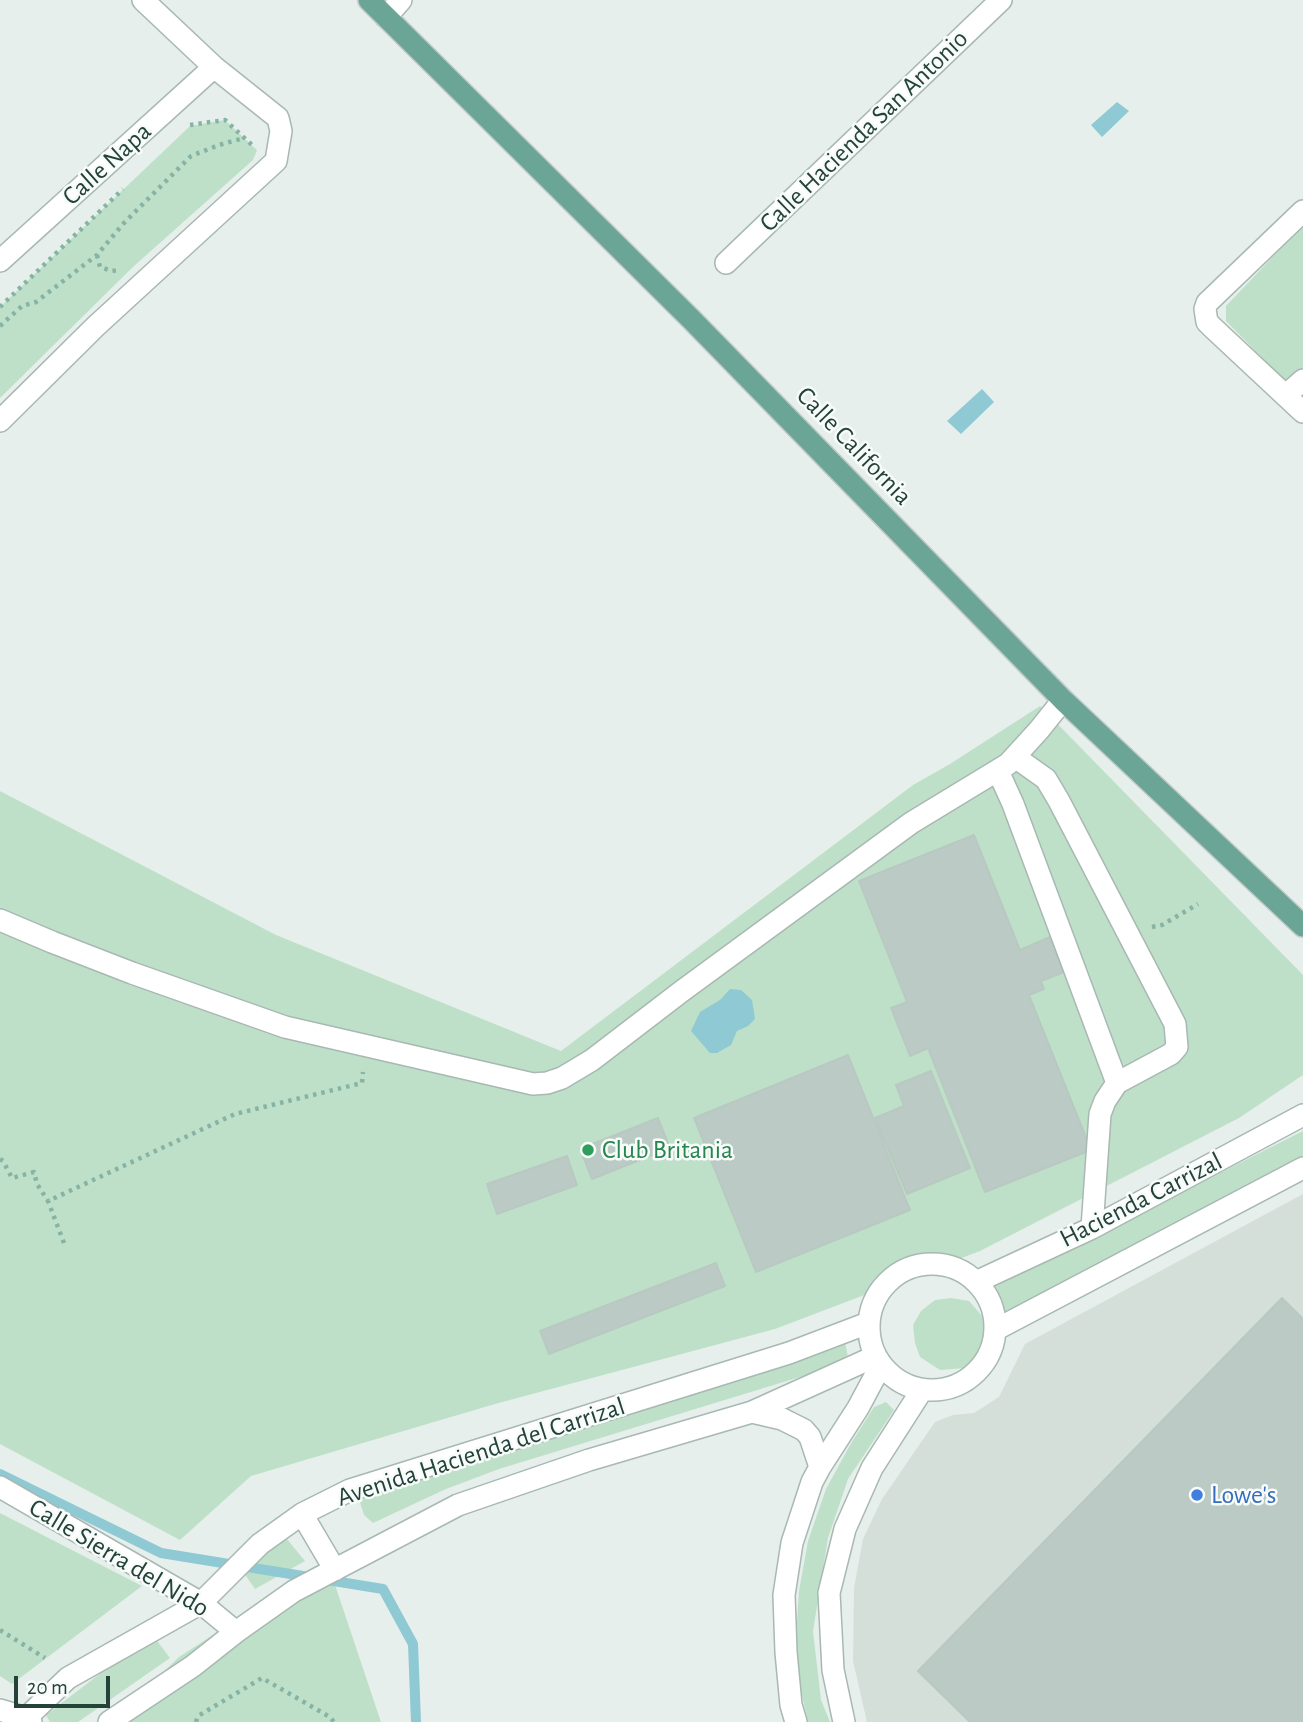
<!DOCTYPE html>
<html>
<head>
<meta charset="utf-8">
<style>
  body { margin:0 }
  #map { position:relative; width:1303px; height:1722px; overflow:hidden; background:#e6efeb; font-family:"Alegreya Sans",sans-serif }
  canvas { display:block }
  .scale { position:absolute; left:14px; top:1676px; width:96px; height:32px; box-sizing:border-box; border:4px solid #24423a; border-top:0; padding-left:9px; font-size:21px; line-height:24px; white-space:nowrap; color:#24423a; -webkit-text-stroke:5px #f7fbf9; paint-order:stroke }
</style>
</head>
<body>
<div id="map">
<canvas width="1303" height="1722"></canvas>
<div class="scale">20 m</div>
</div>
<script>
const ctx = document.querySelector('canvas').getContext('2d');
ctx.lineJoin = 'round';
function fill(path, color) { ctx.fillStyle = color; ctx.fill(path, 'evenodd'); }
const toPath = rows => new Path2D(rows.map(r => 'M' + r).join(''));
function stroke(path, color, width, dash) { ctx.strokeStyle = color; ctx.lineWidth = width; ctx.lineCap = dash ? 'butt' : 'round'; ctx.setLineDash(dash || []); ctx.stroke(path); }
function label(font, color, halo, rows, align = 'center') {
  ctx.font = font + ' "Alegreya Sans",sans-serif'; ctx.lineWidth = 5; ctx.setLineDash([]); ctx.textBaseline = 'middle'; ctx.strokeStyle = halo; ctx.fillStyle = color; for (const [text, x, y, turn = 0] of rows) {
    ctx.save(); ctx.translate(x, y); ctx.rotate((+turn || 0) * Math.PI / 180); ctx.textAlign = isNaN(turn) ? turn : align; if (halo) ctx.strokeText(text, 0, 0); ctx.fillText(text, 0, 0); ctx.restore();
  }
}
const built = toPath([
  [1303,1194,1303,1722,867,1722,853,1661,854,1588,863,1539,882,1499,935,1422,953,1415,974,1413,999,1397,1025,1344]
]);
const green = toPath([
  [225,120,257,150,253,160,134,266,0,398,0,307,190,126],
  [1303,225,1303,399,1226,321,1226,306],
  [1040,706,1303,975,1303,1075,1239,1118,980,1251,775,1329,495,1404,251,1476,180,1540,0,1444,0,791,276,935,561,1051,913,785,950,764],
  [1303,1131,1303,1159,1003,1317,999,1305,991,1294,986,1291],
  [951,1298,969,1301,983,1317,988,1342,966,1368,940,1370,920,1357,915,1343,913,1325,921,1311,935,1300],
  [845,1342,849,1362,499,1469,446,1489,373,1523,364,1515,358,1496],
  [886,1402,894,1410,848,1479,828,1538,813,1631,821,1700,830,1722,808,1722,799,1682,796,1637,799,1591,808,1541,826,1489,850,1445,874,1407],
  [0,1513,142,1586,12,1684,0,1676],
  [282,1533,305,1561,255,1589,237,1563],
  [327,1561,381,1722,111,1722,179,1657],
  [152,1634,170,1658,78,1722,50,1722,46,1715]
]);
const water = toPath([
  [1117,102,1129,111,1102,137,1091,125],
  [982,389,994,402,961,434,947,421],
  [730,989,741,990,752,1000,755,1019,748,1026,737,1031,731,1045,717,1053,710,1053,691,1031,700,1012,720,1000]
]);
const stream = toPath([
  [0,1474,161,1553,383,1589,413,1644,416,1722]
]);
const building = toPath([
  [974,835,1020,950,1050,937,1064,972,1041,981,1044,989,1029,995,1091,1150,985,1192,928,1048,910,1056,891,1008,907,1002,859,881,974,835],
  [848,1055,910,1210,756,1272,694,1118,848,1055],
  [931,1071,970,1168,907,1194,875,1118,904,1106,896,1085,931,1071],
  [658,1118,670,1148,592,1179,580,1149,658,1118],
  [567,1156,577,1185,497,1214,487,1184,567,1156],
  [716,1263,725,1286,549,1354,540,1331,716,1263],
  [1282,1298,1303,1319,1303,1722,970,1722,918,1671,1282,1298]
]);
const path = toPath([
  [190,125,225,120,252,145],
  [97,255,100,267,112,271,118,270],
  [0,307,123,189],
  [0,326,22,306,36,302,97,255,123,224,191,156,219,145,244,138],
  [1152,927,1162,925,1198,904],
  [0,1159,3,1161,12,1178,34,1172,37,1184,48,1201],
  [64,1243,48,1201,235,1114,362,1083,363,1072],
  [0,1630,45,1658],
  [196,1722,198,1716,262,1678,330,1717,334,1722]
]);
const minor = toPath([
  [386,17,401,0],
  [1303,211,1207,303,1205,309,1207,322,1212,327,1303,412],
  [0,261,214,67],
  [726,263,1001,0],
  [1286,395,1303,380],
  [0,421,96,326,276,161,281,131,278,118,214,67,143,0],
  [1015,757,1046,779,1059,801,1175,1024,1177,1047,1171,1054,1117,1083,1105,1101,1100,1114,1092,1228],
  [998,771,1013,804,1117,1083],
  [0,920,52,942,132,973,285,1027,533,1084,547,1083,562,1078,592,1060,682,991,911,823,1008,764,1039,730,1063,700],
  '869 1327a63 63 0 1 1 126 0a63 63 0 1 1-126 0Z',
  [976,1282,1092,1228,1303,1115],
  [995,1330,1303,1168],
  [752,1412,782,1419,804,1430,810,1437,820,1467],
  [0,1487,201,1603,236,1632],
  [302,1514,335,1570],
  [0,1710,26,1718,31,1722],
  [26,1718,68,1678,201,1603,260,1544,302,1514,350,1490,789,1353,868,1323],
  [109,1722,193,1666,236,1632,294,1591,458,1505,589,1460,752,1412,876,1356],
  [796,1722,791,1705,786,1652,784,1595,792,1543,812,1482,820,1467,858,1408,881,1365],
  [844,1722,833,1670,829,1593,845,1529,872,1468,922,1390]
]);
const major = toPath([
  [369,0,692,320,1063,700,1303,926]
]);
const markers = [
  [588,1150,7,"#2e9e5b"],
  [1197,1495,7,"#3f7fe0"]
];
const streetNames = [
  ["Calle Hacienda San Antonio",864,131,-44],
  ["Calle Napa",107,164,-42],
  ["Calle California",854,446,46],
  ["Hacienda Carrizal",1141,1200,-27],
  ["Avenida Hacienda del Carrizal",481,1452,-18],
  ["Calle Sierra del Nido",119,1558,31]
];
const leisureNames = [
  ["Club Britania",602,1150]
];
const shopNames = [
  ["Lowe's",1211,1495]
];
fill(built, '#d4dfda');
fill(green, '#bfe0c8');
fill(water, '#8ec9d4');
stroke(stream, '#8ec9d4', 10);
fill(building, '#bbcac4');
stroke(building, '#b8c9c2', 2);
stroke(minor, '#a8b8b2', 24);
stroke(major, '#c2cac8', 24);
stroke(path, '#86b3a5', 4.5, [3.5, 5]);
stroke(minor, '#fff', 21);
stroke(major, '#6aa596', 21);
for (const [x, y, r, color] of markers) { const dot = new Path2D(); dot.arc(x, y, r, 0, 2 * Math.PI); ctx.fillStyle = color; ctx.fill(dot); stroke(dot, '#f7fbf9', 2.5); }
label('26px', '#24423a', '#f7fbf9', streetNames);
label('26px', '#27864d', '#f7fbf9', leisureNames, 'left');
label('26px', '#366cbe', '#f7fbf9', shopNames, 'left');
</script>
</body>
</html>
